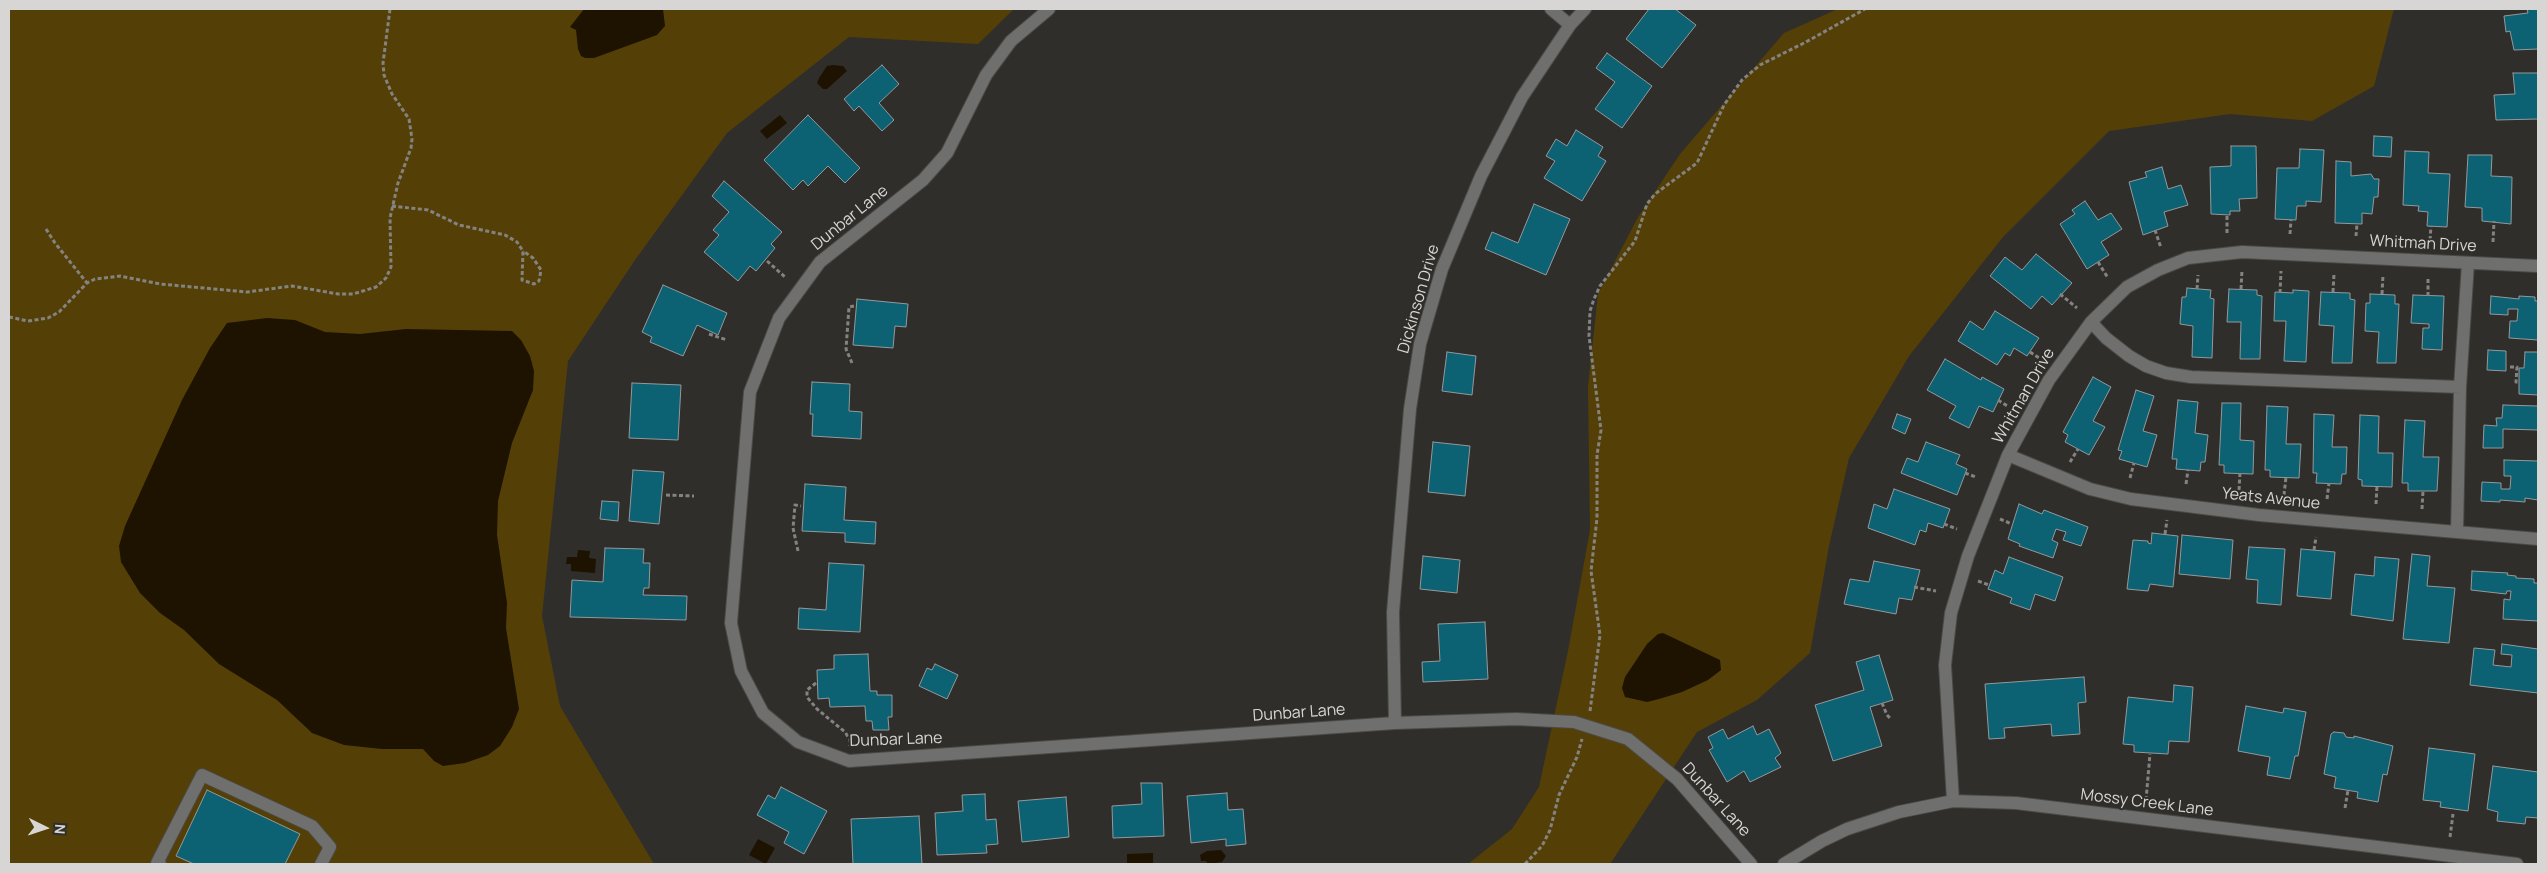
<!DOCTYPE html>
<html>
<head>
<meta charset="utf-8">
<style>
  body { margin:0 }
  #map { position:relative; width:2547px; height:873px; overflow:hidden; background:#302e2b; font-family:Manrope,sans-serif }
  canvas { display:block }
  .frame { position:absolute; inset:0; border:10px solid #d7d6d4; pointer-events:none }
  .north { position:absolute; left:20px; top:803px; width:50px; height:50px; -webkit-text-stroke:4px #302e2b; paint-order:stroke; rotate:94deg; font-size:14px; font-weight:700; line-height:20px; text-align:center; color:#d7d6d4 }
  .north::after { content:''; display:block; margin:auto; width:18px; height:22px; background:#d7d6d4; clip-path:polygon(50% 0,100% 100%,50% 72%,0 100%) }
</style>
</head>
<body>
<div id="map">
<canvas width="2547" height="873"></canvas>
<div class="frame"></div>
<div class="north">N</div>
</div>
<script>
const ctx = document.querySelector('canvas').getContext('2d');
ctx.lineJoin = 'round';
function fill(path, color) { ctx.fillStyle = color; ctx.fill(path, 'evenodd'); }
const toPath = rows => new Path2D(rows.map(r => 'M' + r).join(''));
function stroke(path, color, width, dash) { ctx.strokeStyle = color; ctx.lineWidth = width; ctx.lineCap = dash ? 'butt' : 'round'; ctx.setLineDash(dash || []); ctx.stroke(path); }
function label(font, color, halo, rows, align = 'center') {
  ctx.font = font + ' Manrope,sans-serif'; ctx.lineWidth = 4; ctx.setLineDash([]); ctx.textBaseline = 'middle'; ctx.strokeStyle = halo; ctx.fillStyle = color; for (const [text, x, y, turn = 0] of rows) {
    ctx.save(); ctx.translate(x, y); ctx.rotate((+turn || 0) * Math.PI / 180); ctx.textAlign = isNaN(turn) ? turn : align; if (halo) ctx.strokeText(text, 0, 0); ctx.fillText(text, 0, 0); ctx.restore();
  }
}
const green = toPath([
  [9,9,1014,9,978,44,849,37,727,133,635,260,568,361,542,616,560,706,654,864,9,864],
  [1838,9,2394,9,2374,86,2312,121,2230,114,2109,131,2003,237,1909,356,1849,458,1829,546,1810,653,1757,700,1697,732,1610,864,1468,864,1512,829,1539,787,1568,651,1590,530,1588,387,1598,294,1637,219,1680,154,1784,33]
]);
const water = toPath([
  [584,9,663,9,665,26,657,35,594,58,585,58,581,56,578,49,576,30,570,27],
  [833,65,843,66,847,71,827,89,823,89,817,83,819,78,827,66],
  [780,115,787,123,767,139,760,131],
  [267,318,295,320,325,332,360,334,406,329,512,331,521,340,530,356,534,371,533,390,512,443,498,501,497,535,507,603,506,628,519,709,512,727,500,746,488,755,465,763,443,766,434,761,423,749,382,749,344,745,312,733,277,700,219,664,184,630,160,613,140,593,121,562,119,546,125,526,182,400,210,348,227,323],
  [578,550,590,551,589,558,596,559,595,573,571,571,571,564,566,564,567,557,577,557],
  [1663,633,1720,660,1721,670,1708,680,1682,692,1659,699,1647,702,1625,697,1622,688,1625,677,1647,644,1658,634],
  [758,839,775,848,766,864,749,855],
  [1221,850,1226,856,1222,862,1208,864,1206,861,1201,861,1200,855,1207,851],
  [1153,853,1153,864,1127,864,1127,854]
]);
const building = toPath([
  [1649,9,1675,9,1696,25,1662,68,1626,39,1649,9],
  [2527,9,2538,9,2538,49,2514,50,2510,31,2506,32,2504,16,2528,13,2527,9],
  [1607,53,1652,86,1622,128,1595,109,1615,82,1596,68,1607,53],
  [882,65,899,84,879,103,894,120,882,131,859,106,854,111,844,99,882,65],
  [2513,73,2538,73,2538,119,2496,120,2494,95,2515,94,2513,73],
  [808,115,860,168,845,183,828,166,808,186,803,180,793,190,764,160,808,115],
  [1576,130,1603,147,1598,156,1606,161,1582,201,1544,178,1555,161,1546,156,1556,139,1567,146,1576,130],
  [2374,136,2392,137,2391,157,2373,156,2374,136],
  [2231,146,2256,146,2257,198,2239,199,2240,211,2230,211,2230,215,2211,214,2210,167,2231,166,2231,146],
  [2300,149,2324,150,2321,202,2306,201,2306,206,2297,206,2296,220,2275,219,2277,168,2299,168,2300,149],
  [2405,151,2429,152,2428,173,2450,174,2447,227,2427,226,2428,212,2418,211,2419,206,2403,205,2405,151],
  [2468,155,2492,155,2491,176,2512,177,2511,224,2482,221,2482,208,2465,207,2468,155],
  [2336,161,2351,162,2351,176,2371,174,2374,179,2379,179,2378,197,2374,197,2372,214,2362,213,2362,224,2335,223,2336,161],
  [2162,167,2168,189,2181,185,2188,205,2164,212,2168,226,2143,235,2129,182,2147,177,2145,172,2162,167],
  [724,181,782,232,771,244,775,248,756,271,750,266,738,281,704,252,719,235,713,230,729,212,712,196,724,181],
  [2085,201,2098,220,2111,213,2122,229,2101,242,2109,255,2087,269,2060,224,2075,214,2072,210,2085,201],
  [1534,204,1570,219,1546,275,1485,249,1492,232,1518,243,1534,204],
  [2036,254,2072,283,2052,305,2042,296,2031,309,1990,276,2005,257,2022,270,2036,254],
  [663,285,727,313,718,335,697,325,683,356,650,342,652,337,642,332,663,285],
  [2187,288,2211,290,2210,298,2214,299,2212,358,2192,357,2193,326,2180,324,2182,297,2186,297,2187,288],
  [2229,289,2257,290,2257,295,2262,296,2260,359,2240,359,2241,322,2227,322,2229,289],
  [2293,290,2309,291,2306,362,2284,361,2286,321,2274,321,2275,292,2293,293,2293,290],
  [2321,292,2350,293,2350,299,2355,300,2352,363,2332,363,2334,326,2319,325,2321,292],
  [2370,294,2395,295,2395,304,2399,304,2396,363,2377,363,2379,332,2365,331,2366,303,2370,303,2370,294],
  [2413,295,2444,296,2442,350,2422,349,2423,328,2429,328,2429,324,2411,323,2413,295],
  [2491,296,2519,299,2519,296,2535,297,2535,301,2538,301,2538,340,2509,338,2510,321,2517,321,2518,309,2508,309,2508,315,2490,314,2491,296],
  [857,299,908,304,906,327,895,326,893,348,853,345,857,299],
  [1995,311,2039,338,2027,356,2014,348,2010,356,2005,353,1997,365,1958,341,1970,321,1983,330,1995,311],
  [2488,350,2506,351,2506,371,2487,370,2488,350],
  [1447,352,1476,356,1472,395,1442,391,1447,352],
  [2525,352,2538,352,2538,395,2519,394,2519,368,2524,368,2525,352],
  [1945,359,1981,380,1982,377,2004,389,1993,412,1979,406,1969,428,1949,418,1956,406,1927,390,1945,359],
  [2093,377,2111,387,2093,421,2105,427,2089,455,2065,442,2068,435,2063,432,2093,377],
  [812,382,850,384,849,411,862,412,861,439,812,436,813,414,810,414,812,382],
  [632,383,681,385,678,440,629,438,632,383],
  [2136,390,2154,396,2143,431,2157,435,2147,467,2119,459,2122,451,2118,450,2136,390],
  [2178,400,2198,402,2195,433,2208,435,2205,462,2201,462,2200,471,2176,469,2177,459,2172,459,2178,400],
  [2222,403,2241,403,2240,440,2254,441,2253,474,2224,473,2224,465,2219,465,2222,403],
  [2503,405,2538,406,2538,430,2503,429,2503,448,2483,448,2484,425,2497,426,2496,418,2502,418,2503,405],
  [2267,406,2288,407,2286,444,2301,444,2299,478,2270,477,2270,470,2265,470,2267,406],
  [1897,414,1911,419,1905,434,1892,428,1897,414],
  [2314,414,2334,415,2332,447,2347,447,2346,474,2342,474,2341,484,2316,483,2317,473,2313,473,2314,414],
  [2360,415,2379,416,2378,453,2393,453,2392,487,2362,486,2362,480,2358,479,2360,415],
  [2405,420,2425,421,2423,457,2439,457,2437,491,2408,491,2408,483,2402,483,2405,420],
  [1433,442,1470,446,1465,496,1428,492,1433,442],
  [1926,442,1960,455,1956,464,1967,469,1957,495,1901,473,1907,458,1918,462,1926,442],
  [2504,460,2538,461,2538,500,2525,498,2525,502,2500,500,2500,502,2481,501,2482,482,2501,483,2501,489,2510,489,2511,476,2504,476,2504,460],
  [633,470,664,472,659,524,629,521,633,470],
  [805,484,846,487,844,520,876,522,875,544,845,542,845,533,802,531,805,484],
  [1894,489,1950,509,1943,528,1928,523,1926,532,1920,530,1915,545,1868,528,1874,504,1887,509,1894,489],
  [602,501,619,502,618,521,600,519,602,501],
  [2019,504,2042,514,2044,510,2088,527,2081,546,2063,540,2066,532,2056,529,2052,540,2058,543,2053,558,2019,546,2020,544,2008,539,2019,504],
  [2152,533,2178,536,2173,587,2150,584,2148,591,2127,589,2133,540,2148,541,2148,543,2151,544,2152,533],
  [2182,535,2233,540,2230,579,2179,574,2182,535],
  [2249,547,2285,549,2281,605,2257,603,2258,580,2246,579,2249,547],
  [605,548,644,549,643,563,650,563,649,588,644,588,643,595,687,596,686,620,570,617,572,580,603,582,605,548],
  [2301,549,2335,552,2331,599,2297,596,2301,549],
  [2412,554,2430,556,2427,586,2455,588,2449,643,2403,639,2412,554],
  [1423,556,1460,560,1457,593,1420,589,1423,556],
  [2009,557,2063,577,2055,601,2035,594,2030,610,2010,603,2012,598,1988,589,1995,570,2003,574,2009,557],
  [2375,557,2399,559,2393,621,2351,615,2355,574,2374,576,2375,557],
  [1874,561,1920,570,1912,600,1899,598,1896,614,1844,604,1850,579,1869,582,1874,561],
  [829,563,864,565,860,632,798,629,799,608,826,610,829,563],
  [2472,571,2508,573,2507,575,2516,576,2516,578,2534,579,2534,583,2538,583,2538,621,2503,619,2504,599,2510,600,2511,591,2507,591,2506,594,2471,590,2472,571],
  [1485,622,1488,679,1423,682,1422,662,1440,661,1438,624,1485,622],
  [2502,644,2538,649,2538,693,2470,685,2474,648,2495,650,2493,665,2511,667,2512,655,2501,654,2502,644],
  [868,654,870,691,877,691,877,695,892,695,892,717,888,717,889,730,873,730,872,721,866,721,865,706,830,707,829,698,818,699,817,670,834,669,834,655,868,654],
  [1879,655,1893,700,1870,707,1882,746,1833,761,1815,705,1864,690,1856,662,1879,655],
  [935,664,958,675,947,699,919,686,927,668,932,670,935,664],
  [2084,677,2086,702,2078,703,2080,734,2052,736,2051,724,2004,728,2005,738,1989,739,1985,684,2084,677],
  [2174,685,2193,687,2189,742,2169,741,2168,754,2134,752,2134,745,2123,744,2128,697,2173,702,2174,685],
  [2246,706,2283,713,2284,708,2306,712,2298,756,2295,756,2290,779,2267,775,2270,757,2238,751,2246,706],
  [1753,726,1757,735,1769,729,1781,753,1775,758,1781,767,1750,782,1744,771,1727,782,1709,750,1713,748,1708,737,1723,729,1728,739,1753,726],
  [2334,732,2344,733,2346,737,2354,738,2354,736,2393,746,2387,775,2383,774,2378,802,2357,798,2358,792,2334,788,2336,777,2324,774,2331,734,2334,732],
  [2429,748,2475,754,2468,811,2440,807,2441,802,2423,800,2429,748],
  [2493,766,2538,772,2538,818,2526,817,2525,824,2497,821,2498,812,2487,809,2493,766],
  [1141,783,1162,783,1164,836,1113,838,1112,806,1142,804,1141,783],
  [781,787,827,811,804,854,784,843,789,832,757,815,768,795,775,799,781,787],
  [207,790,300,834,285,864,194,864,176,856,207,790],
  [1227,793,1228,810,1243,809,1246,844,1226,846,1226,839,1191,843,1187,796,1227,793],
  [985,794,986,820,996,819,998,844,986,845,987,853,937,855,935,813,963,811,962,795,985,794],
  [1066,797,1069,837,1022,842,1018,801,1066,797],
  [919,816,922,864,853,864,851,819,919,816]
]);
const path = toPath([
  [392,206,428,210,459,225,505,235,517,242,523,251,522,280,534,284,539,281,541,270,533,258,523,251],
  [2227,216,2227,233],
  [46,229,55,243,87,283],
  [2155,230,2161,248],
  [2290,234,2291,220],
  [2356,236,2357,224],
  [2430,240,2431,226],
  [2493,242,2494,221],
  [767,261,785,277],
  [2098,262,2108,278],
  [2197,289,2198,275],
  [2241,289,2242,270],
  [2333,292,2334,274],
  [2280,293,2281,271],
  [2060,294,2077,308],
  [2382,294,2383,275],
  [2428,296,2428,277],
  [9,317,28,321,48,318,59,312,87,283,95,279,120,276,160,284,247,292,292,286,338,294,353,294,376,287,386,278,391,267,390,218,398,183,411,148,412,139,409,119,392,94,384,75,383,63,390,9],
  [709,334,727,340],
  [2030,352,2039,358],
  [852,363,846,349,849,307,854,306],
  [2510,367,2517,367,2516,382,2519,382],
  [1998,400,2009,407],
  [2070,462,2078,449],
  [1965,473,1976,477],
  [2130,478,2134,463],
  [2186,484,2188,470],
  [2239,490,2240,473],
  [666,495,694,496],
  [2284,495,2286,477],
  [2327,499,2329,483],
  [2376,504,2377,486],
  [2422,509,2423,491],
  [2000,519,2012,524],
  [1944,524,1957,529],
  [2165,534,2167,520],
  [2314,550,2316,537],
  [798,551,793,528,795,505,801,506],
  [1978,581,1989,585],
  [1914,587,1936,591],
  [816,683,807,690,807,697,817,709,845,732,850,740,850,746],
  [1882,703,1887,715,1891,719],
  [1590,711,1600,635,1591,571,1597,518,1597,455,1601,430,1589,336,1590,311,1594,299,1600,286,1635,241,1647,204,1655,194,1697,163,1724,105,1742,80,1760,65,1806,42,1865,9],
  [2146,800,2150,754],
  [2345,808,2348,790],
  [2450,837,2453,814],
  [1525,864,1542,846,1550,830,1559,795,1577,757,1582,739]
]);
const minor = toPath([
  [1049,9,1011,41,986,75,947,153,923,180,820,262,779,318,750,392,731,623,741,671,763,713,798,742,849,761,1395,723,1516,719,1574,722,1628,739,1677,779,1751,864],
  [1551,9,1570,25],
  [2091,322,2106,338,2129,356,2146,366,2166,373,2191,377,2460,387],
  [2008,455,2090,489,2131,499,2259,515,2538,539],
  [2457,532,2460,387,2468,263],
  [1395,723,1393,612,1410,409,1420,344,1442,269,1481,176,1522,97,1570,25,1585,9],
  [1953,801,1945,665,1951,613,1968,556,2008,455,2049,380,2091,322,2127,287,2158,270,2188,258,2242,252,2538,266],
  [160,864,157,863,202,775,312,826,330,847,321,864],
  [1784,864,1822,841,1847,829,1899,812,1953,801,2016,803,2517,864]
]);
const streetNames = [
  ["Dunbar Lane",850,218,-39],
  ["Whitman Drive",2423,244,3],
  ["Dickinson Drive",1419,299,-74],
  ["Whitman Drive",2024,396,-60],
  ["Yeats Avenue",2271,499,6],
  ["Dunbar Lane",1299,713,-4],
  ["Dunbar Lane",896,740,-2],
  ["Dunbar Lane",1716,800,48],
  ["Mossy Creek Lane",2147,803,7]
];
fill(green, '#544006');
fill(water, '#1e1300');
fill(building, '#0c6172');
stroke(building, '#94999b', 1);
stroke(minor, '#4b4946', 14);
stroke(path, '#858381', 3, [4, 2.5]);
stroke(minor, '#6f6f6d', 12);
label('16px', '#d7d6d4', '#302e2b', streetNames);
</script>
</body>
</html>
